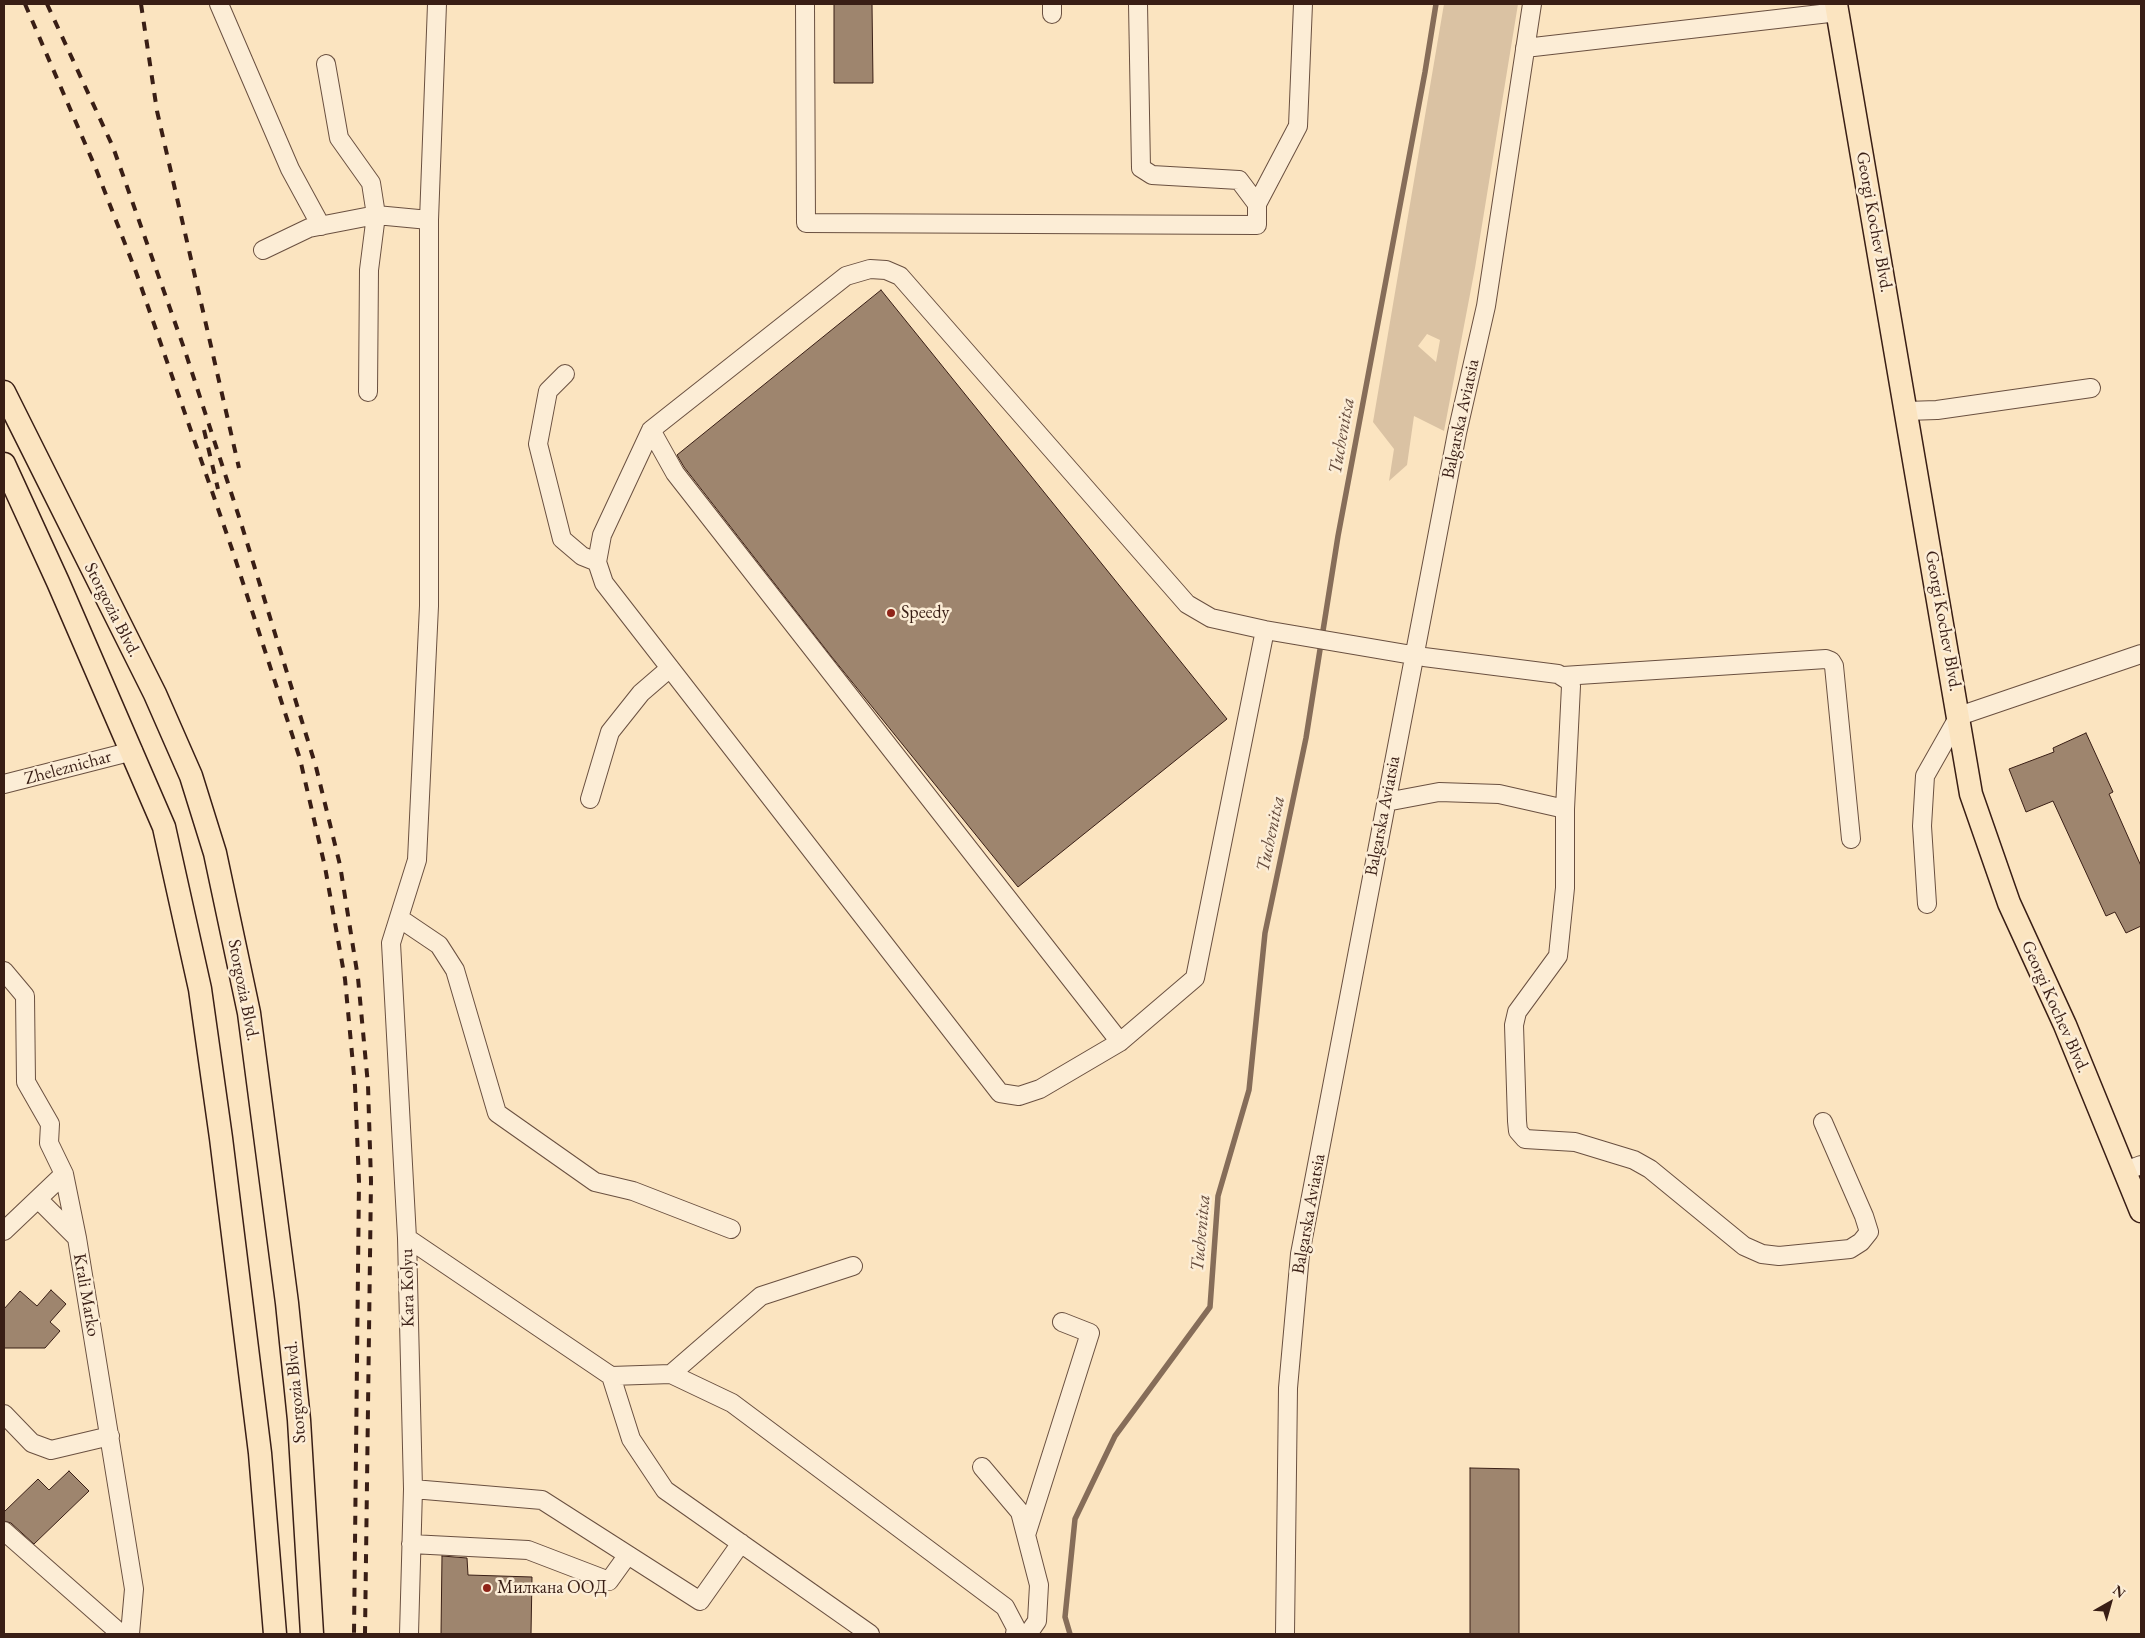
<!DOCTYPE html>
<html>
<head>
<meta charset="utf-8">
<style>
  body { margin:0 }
  #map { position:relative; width:2145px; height:1638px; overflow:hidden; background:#fbe4c0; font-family:"EB Garamond",serif }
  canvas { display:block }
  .frame { position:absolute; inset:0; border:5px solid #391e15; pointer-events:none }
  .north { position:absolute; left:2085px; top:1578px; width:50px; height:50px; -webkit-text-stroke:4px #fcedd6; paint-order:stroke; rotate:38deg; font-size:14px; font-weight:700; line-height:20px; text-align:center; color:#391e15 }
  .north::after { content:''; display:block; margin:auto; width:18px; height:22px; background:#391e15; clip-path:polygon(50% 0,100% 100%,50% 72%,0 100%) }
</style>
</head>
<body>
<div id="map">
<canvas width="2145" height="1638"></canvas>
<div class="frame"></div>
<div class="north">N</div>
</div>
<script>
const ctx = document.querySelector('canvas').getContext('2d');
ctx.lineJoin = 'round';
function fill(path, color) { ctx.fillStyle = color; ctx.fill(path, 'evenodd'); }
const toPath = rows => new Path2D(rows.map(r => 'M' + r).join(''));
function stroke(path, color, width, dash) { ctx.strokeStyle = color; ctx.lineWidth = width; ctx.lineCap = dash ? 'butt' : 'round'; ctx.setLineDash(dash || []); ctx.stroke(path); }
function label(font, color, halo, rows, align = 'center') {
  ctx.font = font + ' "EB Garamond",serif'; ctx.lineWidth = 5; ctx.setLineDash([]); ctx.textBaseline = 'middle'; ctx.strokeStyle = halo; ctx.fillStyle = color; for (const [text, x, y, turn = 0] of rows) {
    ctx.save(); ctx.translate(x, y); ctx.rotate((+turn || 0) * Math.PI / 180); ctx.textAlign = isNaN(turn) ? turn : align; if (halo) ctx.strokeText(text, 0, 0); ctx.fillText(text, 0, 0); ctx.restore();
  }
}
const green = toPath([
  [1444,4,1518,4,1475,268,1444,431,1414,416,1407,465,1389,481,1394,449,1373,422],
  [1427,334,1440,340,1436,362,1418,346]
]);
const stream = toPath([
  [1070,1634,1065,1617,1075,1519,1115,1436,1210,1307,1218,1196,1249,1090,1265,933,1306,738,1338,536,1425,72,1436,4]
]);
const building = toPath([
  [834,4,872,4,873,83,834,83,834,4],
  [881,290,1227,719,1018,887,831,656,684,467,677,455,881,290],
  [2086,733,2113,792,2109,794,2141,866,2141,926,2126,933,2115,912,2106,916,2053,801,2026,812,2009,769,2054,752,2053,748,2086,733],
  [51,1290,66,1304,50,1322,60,1331,45,1348,4,1348,4,1309,20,1291,37,1306,51,1290],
  [1470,1468,1519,1469,1519,1634,1470,1634,1470,1468],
  [69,1471,89,1491,34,1544,11,1523,4,1521,4,1512,38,1479,49,1490,69,1471],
  [442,1556,467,1558,468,1575,532,1577,531,1634,441,1634,442,1556]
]);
const minor = toPath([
  [219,4,290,169,321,226],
  [805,4,806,223,1257,225,1257,204,1239,180,1152,175,1141,168,1138,4],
  [1052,14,1052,4],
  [1525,48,1838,12],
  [326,64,339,138,371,183,376,215,369,270,368,392],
  [1257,204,1298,126,1303,4],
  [263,250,309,228,376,215,429,220],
  [565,374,548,391,538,444,562,539,582,556,597,562],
  [1906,411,1937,410,2091,388],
  [651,430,675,473,1120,1042],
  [1265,630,1195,978,1120,1042,1040,1089,1019,1096,1000,1093,604,583,597,562,602,535,651,430,846,276,870,269,886,270,900,276,1187,604,1211,618,1265,630,1424,657,1558,674,1569,681,1571,686,1565,809,1565,888,1558,956,1517,1012,1514,1025,1517,1121,1518,1131,1525,1139,1575,1142,1634,1160,1650,1169,1744,1246,1762,1254,1779,1256,1850,1249,1861,1242,1869,1232,1864,1216,1823,1122],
  [1563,676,1826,659,1831,661,1834,666,1851,839],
  [4,784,133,751],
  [590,799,610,732,641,693,670,668],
  [1386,802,1439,792,1499,794,1565,809],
  [1927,904,1922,826,1925,776,1959,716,2141,654],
  [399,918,439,945,455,970,497,1113,595,1182,633,1191,731,1229],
  [4,971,25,996,26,1082,50,1124,49,1143,64,1174,77,1238,134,1589,130,1634],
  [2125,1171,2141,1165],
  [38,1199,77,1238],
  [4,1231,64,1174],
  [407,1238,611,1376,631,1439,665,1490,870,1634],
  [671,1374,761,1296,853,1266],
  [611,1376,671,1374,732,1403,1005,1607,1016,1628,1015,1634],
  [4,1414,32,1443,51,1450,110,1436],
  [982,1467,1020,1512,1039,1585,1037,1621,1028,1634],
  [413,1489,542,1500,700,1601,741,1543],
  [4,1531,121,1634],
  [1026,1535,1090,1333,1062,1322],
  [411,1544,528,1550,609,1581,627,1556],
  [409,1634,413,1489,407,1238,391,943,417,860,429,606,429,220,437,4],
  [1285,1634,1288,1388,1300,1254,1457,433,1486,306,1532,4]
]);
const major = toPath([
  [1836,4,1971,794,2009,903,2065,1025,2141,1211],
  [4,392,155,694,191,776,215,853,249,1013,287,1303,299,1420,312,1634],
  [4,464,58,582,164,827,200,989,221,1138,260,1453,275,1634]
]);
const rail = toPath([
  [25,4,96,169,136,272,233,552,300,759,325,867,345,979,355,1086,359,1181,354,1634],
  [47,4,113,147,185,351,241,523,316,767,340,865,358,978,368,1085,371,1181,365,1634],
  [141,4,157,111,239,468],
  [204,430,218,489]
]);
const markers = [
  [891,613,5,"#8f2418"],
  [487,1588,5,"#8f2418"]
];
const streetNames = [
  ["Georgi Kochev Blvd.",1874,222,80],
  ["Balgarska Aviatsia",1461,419,-78],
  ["Storgozia Blvd.",112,610,63],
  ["Georgi Kochev Blvd.",1943,621,80],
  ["Zheleznichar",68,768,-15],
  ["Balgarska Aviatsia",1383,816,-79],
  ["Storgozia Blvd.",243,990,79],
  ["Georgi Kochev Blvd.",2055,1007,66],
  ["Balgarska Aviatsia",1309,1214,-80],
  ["Kara Kolyu",408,1288,-91],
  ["Krali Marko",86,1295,80],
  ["Storgozia Blvd.",296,1392,-95]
];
const poiNames = [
  ["Speedy",901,613],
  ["Милкана OOД",497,1588]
];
const waterNames = [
  ["Tuchenitsa",1342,436,-80],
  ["Tuchenitsa",1271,834,-78],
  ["Tuchenitsa",1201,1233,-85]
];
fill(green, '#dac2a3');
stroke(stream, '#866d59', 5.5);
fill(building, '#9e856e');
stroke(building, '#391e15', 1);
stroke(minor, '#6a5040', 20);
stroke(major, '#391e15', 25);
stroke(minor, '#fcedd6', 18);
stroke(major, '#fbe4c0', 22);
stroke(rail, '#391e15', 4, [9, 9]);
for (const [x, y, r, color] of markers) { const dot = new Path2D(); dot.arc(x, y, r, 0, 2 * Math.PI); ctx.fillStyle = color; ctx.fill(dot); stroke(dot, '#fcedd6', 2); }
label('18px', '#391e15', '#fcedd6', streetNames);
label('18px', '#391e15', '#fcedd6', poiNames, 'left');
label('italic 19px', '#664c3d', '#fcedd6', waterNames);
</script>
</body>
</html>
